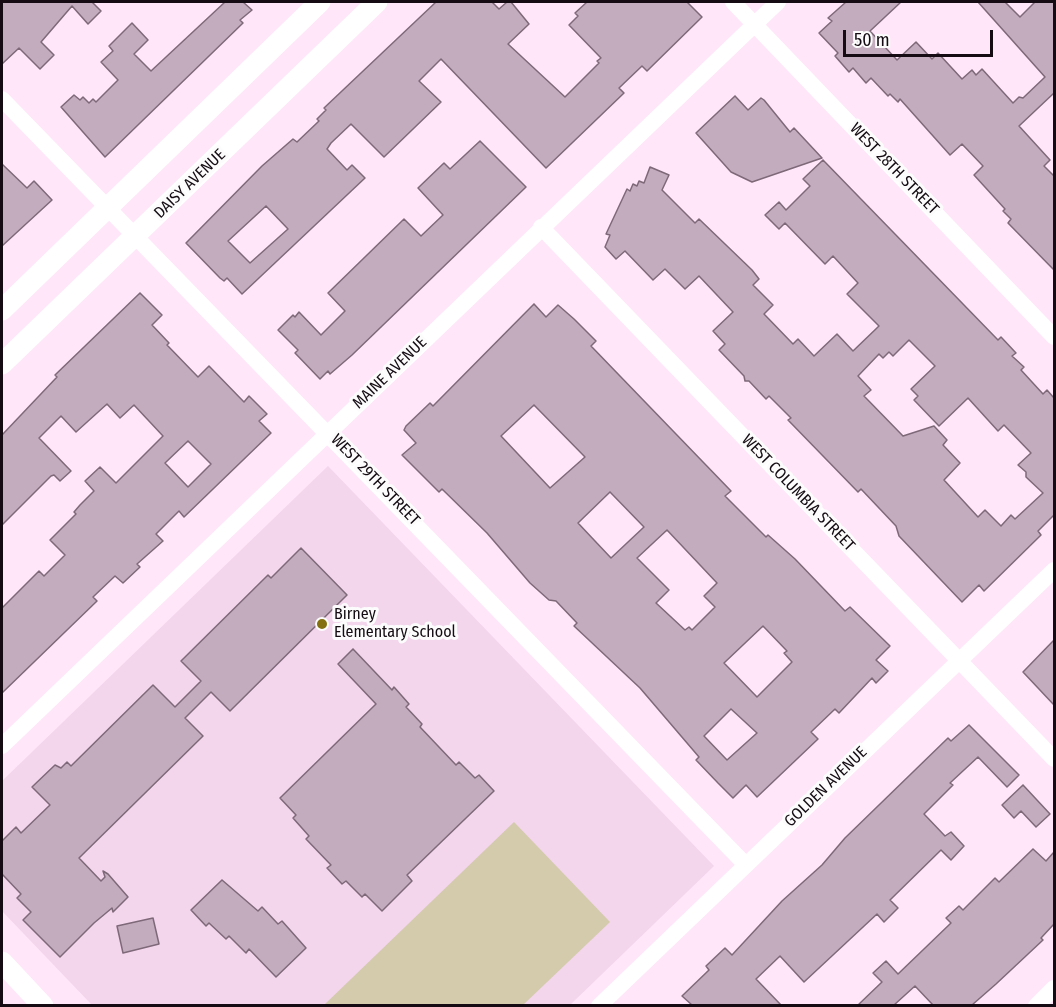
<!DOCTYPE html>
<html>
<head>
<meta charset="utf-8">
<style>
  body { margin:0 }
  #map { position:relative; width:1056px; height:1007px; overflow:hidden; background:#ffe6f9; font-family:"Fira Sans Condensed",sans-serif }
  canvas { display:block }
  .frame { position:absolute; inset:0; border:3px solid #140c12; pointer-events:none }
  .scale { position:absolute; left:843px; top:30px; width:150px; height:27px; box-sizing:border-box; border:3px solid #140c12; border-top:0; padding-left:8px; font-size:18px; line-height:21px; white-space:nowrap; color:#140c12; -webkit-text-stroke:4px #fcfcfc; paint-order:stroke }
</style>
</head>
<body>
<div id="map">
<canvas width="1056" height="1007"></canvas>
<div class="frame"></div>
<div class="scale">50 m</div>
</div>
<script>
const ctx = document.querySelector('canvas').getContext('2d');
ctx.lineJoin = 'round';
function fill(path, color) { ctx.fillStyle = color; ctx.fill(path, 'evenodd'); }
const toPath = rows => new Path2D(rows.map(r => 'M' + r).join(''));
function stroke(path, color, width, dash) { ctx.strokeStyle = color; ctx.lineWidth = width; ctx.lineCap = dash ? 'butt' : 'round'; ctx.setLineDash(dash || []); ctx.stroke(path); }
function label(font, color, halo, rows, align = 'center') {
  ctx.font = font + ' "Fira Sans Condensed",sans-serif'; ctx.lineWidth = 6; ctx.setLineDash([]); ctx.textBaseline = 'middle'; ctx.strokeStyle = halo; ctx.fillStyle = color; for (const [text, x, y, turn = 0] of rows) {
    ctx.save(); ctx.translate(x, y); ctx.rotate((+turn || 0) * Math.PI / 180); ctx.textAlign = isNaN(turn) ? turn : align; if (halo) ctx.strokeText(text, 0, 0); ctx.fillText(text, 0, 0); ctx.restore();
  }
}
const built = toPath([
  [328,466,714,866,570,1005,92,1005,2,911,2,781]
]);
const green = toPath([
  [514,822,610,922,523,1005,324,1005]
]);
const building = toPath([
  [2,2,92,2,101,11,88,24,72,6,41,42,54,55,40,69,19,48,2,64,2,2],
  [225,2,243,2,252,10,240,20,243,23,105,157,61,107,74,95,80,100,83,97,89,103,93,99,96,102,118,80,101,62,113,51,109,46,132,23,148,40,134,54,151,71,225,2],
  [436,2,492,2,499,9,507,2,511,2,529,24,508,44,565,97,599,63,597,61,601,58,569,25,578,16,575,13,587,2,687,2,702,17,647,71,642,66,619,88,624,93,546,168,441,59,419,81,441,102,384,157,351,124,331,143,327,149,347,170,352,165,365,178,242,294,227,278,224,281,220,278,186,243,262,166,293,139,297,142,319,121,317,119,326,110,324,108,436,2],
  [266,206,288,229,250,263,228,241,266,206],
  [846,2,901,2,870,31,897,60,916,42,932,59,938,53,962,79,972,70,976,75,982,69,1013,103,1019,97,1023,98,1045,77,978,2,1005,2,1020,17,1035,2,1054,2,1054,93,1019,126,1050,160,1044,166,1054,176,1054,270,1008,223,1011,219,1003,211,1005,209,974,175,983,166,962,144,950,155,900,99,898,102,890,94,888,96,871,78,866,83,853,68,849,72,835,56,838,53,819,33,832,21,828,18,846,2],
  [735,96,748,110,761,98,764,100,790,132,794,128,822,158,752,182,731,172,696,133,735,96],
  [480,141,526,187,352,355,330,374,328,371,320,379,295,353,298,350,278,330,293,315,295,317,299,312,321,335,345,311,328,293,404,219,421,236,443,215,418,188,444,163,450,169,480,141],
  [823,160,998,340,1001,337,1016,353,1012,356,1024,367,1021,370,1043,394,1047,390,1054,398,1054,515,1038,531,1041,535,984,591,979,585,962,602,899,536,896,526,861,489,858,492,788,420,791,418,769,396,766,399,749,381,745,381,744,376,719,350,725,344,713,331,733,312,699,276,685,289,665,269,653,280,625,251,616,259,605,247,610,235,606,234,627,189,630,191,633,184,637,186,639,181,644,183,650,167,669,175,662,190,695,223,699,219,752,270,759,279,753,285,773,305,764,314,793,344,798,339,814,356,837,334,853,351,879,326,847,294,858,283,833,256,825,264,785,223,779,229,765,215,779,202,786,210,810,186,803,179,823,160],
  [909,340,935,366,911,389,918,396,914,400,939,426,968,398,998,431,1004,425,1031,453,1018,465,1026,472,1026,477,1043,493,1015,519,1011,515,1001,526,985,510,978,517,944,480,960,463,943,445,947,440,934,426,903,436,864,396,871,390,858,376,879,354,883,358,889,352,893,356,909,340],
  [2,164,27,188,34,181,52,200,2,246,2,164],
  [140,293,162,315,152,325,169,343,167,345,198,377,209,366,244,402,249,396,267,414,259,421,271,433,184,517,179,511,156,534,163,541,137,564,140,567,123,583,115,576,93,597,97,601,2,693,2,608,39,571,44,576,65,555,50,540,76,514,74,512,80,505,94,491,85,481,100,467,116,483,163,436,134,405,120,418,107,404,76,432,61,416,39,438,71,471,60,481,54,475,51,476,2,525,2,435,57,377,55,375,140,293],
  [188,441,211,464,188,487,165,463,188,441],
  [534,304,546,317,558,305,574,319,596,341,591,346,731,491,725,496,766,537,768,535,795,559,845,611,850,607,890,646,876,660,888,671,876,683,872,678,839,713,835,709,811,732,818,739,757,797,746,785,733,798,718,783,696,760,699,757,640,688,574,626,577,623,556,601,549,600,530,583,487,533,442,489,439,492,402,455,416,443,404,430,406,426,430,403,433,406,534,304],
  [534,405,585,457,550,488,501,436,534,405],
  [610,492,644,527,611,558,578,523,610,492],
  [667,530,717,583,704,596,715,607,692,630,689,627,685,630,656,603,669,590,637,558,667,530],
  [763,626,787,651,784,653,792,662,757,697,724,663,763,626],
  [731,709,757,733,727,760,704,736,731,709],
  [301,548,347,595,230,711,211,692,185,718,203,736,79,858,101,881,105,877,103,871,108,874,128,897,113,912,112,908,94,923,60,957,23,920,31,912,17,898,21,894,2,874,2,841,16,827,21,833,50,805,32,787,55,765,61,768,67,762,71,766,153,685,175,707,201,681,181,661,268,575,271,578,301,548],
  [1054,640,1054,705,1023,672,1054,640],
  [353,649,392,690,394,687,409,704,406,707,422,724,420,727,456,765,459,762,475,778,479,775,494,791,407,875,412,881,382,911,365,894,362,897,346,881,342,884,327,868,331,865,306,839,309,836,293,818,296,815,280,798,376,704,338,664,353,649],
  [969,725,1019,775,1007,787,978,757,950,783,953,785,924,814,945,836,951,832,964,846,951,860,941,850,890,900,898,908,884,922,877,914,804,982,780,956,756,979,781,1005,692,1005,682,996,709,970,706,966,725,948,732,955,782,901,822,865,845,838,948,738,951,741,969,725],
  [1023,785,1050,814,1036,827,1021,811,1014,818,1002,805,1023,785],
  [1033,849,1046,861,1054,852,1054,924,1041,938,1043,940,996,984,972,1005,933,1005,915,986,894,1005,858,1005,882,982,873,973,886,961,898,974,951,923,946,918,959,906,963,910,995,878,999,882,1033,849],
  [222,880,258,911,262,907,278,924,282,921,306,948,276,977,249,949,246,953,229,936,226,939,209,923,206,926,191,910,222,880],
  [153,918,159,944,123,953,117,926,153,918]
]);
const minor = toPath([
  [733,2,1054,337],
  [2,99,745,864],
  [541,227,1054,759],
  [2,746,778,2],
  [599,1006,1054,570],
  [1036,1006,1054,988]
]);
const tertiary = toPath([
  [2,310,320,2],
  [2,364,377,2],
  [2,962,43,1006]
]);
const markers = [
  [322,624,6,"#847010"]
];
const streetNames = [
  ["WEST 28TH STREET",894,169,46],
  ["DAISY AVENUE",190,184,-44],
  ["MAINE AVENUE",390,373,-44],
  ["WEST 29TH STREET",375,480,46],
  ["WEST COLUMBIA STREET",798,493,46],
  ["GOLDEN AVENUE",826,787,-44]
];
const poiNames = [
  ["Birney",334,615],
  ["Elementary School",334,633]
];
fill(built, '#f3d5ec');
fill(green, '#d3cbac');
fill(building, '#c3acbe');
stroke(building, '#7e6979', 1.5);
stroke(minor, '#fff', 16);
stroke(tertiary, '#fff', 21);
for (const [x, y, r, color] of markers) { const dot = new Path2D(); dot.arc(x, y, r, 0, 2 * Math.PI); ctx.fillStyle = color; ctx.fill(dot); stroke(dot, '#fcfcfc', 2); }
label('16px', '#140c12', '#fcfcfc', streetNames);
label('16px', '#140c12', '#fcfcfc', poiNames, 'left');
</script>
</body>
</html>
